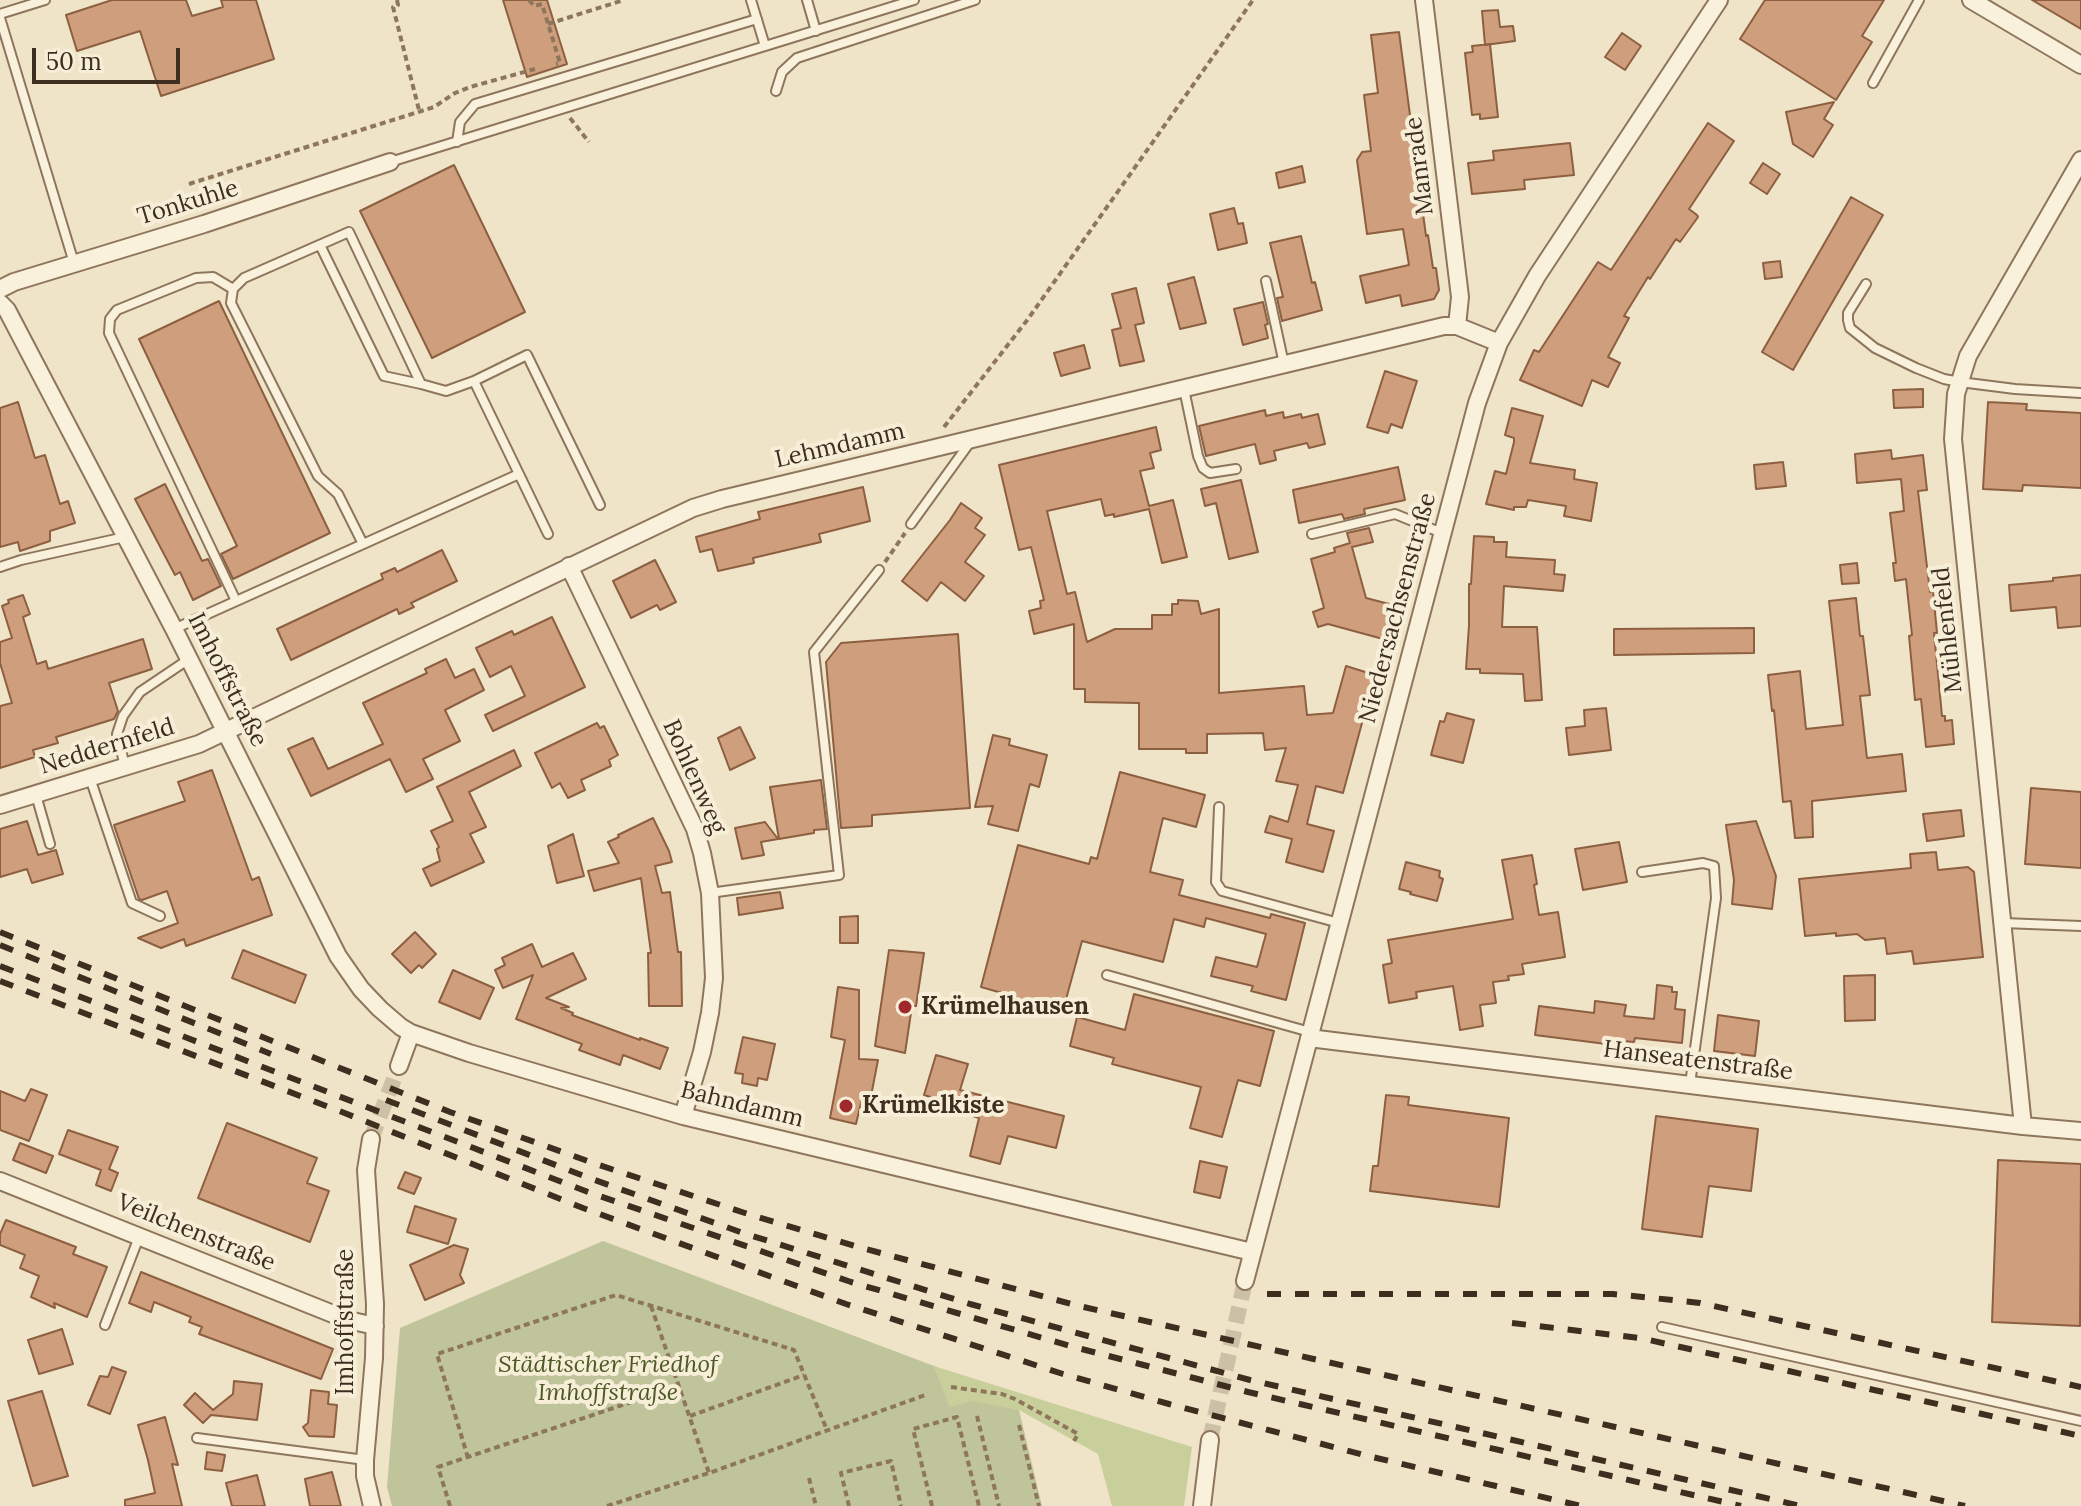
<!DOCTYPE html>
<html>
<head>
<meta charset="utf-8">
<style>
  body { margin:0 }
  #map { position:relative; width:2081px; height:1506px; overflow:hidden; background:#f0e4c8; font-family:Lora,serif }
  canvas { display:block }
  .scale { position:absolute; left:32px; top:48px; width:148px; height:36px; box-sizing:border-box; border:4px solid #3d2e20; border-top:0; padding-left:10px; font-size:24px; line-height:28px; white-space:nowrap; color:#3d2e20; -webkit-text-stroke:6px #f7eed8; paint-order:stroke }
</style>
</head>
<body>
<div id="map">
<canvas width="2081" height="1506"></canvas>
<div class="scale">50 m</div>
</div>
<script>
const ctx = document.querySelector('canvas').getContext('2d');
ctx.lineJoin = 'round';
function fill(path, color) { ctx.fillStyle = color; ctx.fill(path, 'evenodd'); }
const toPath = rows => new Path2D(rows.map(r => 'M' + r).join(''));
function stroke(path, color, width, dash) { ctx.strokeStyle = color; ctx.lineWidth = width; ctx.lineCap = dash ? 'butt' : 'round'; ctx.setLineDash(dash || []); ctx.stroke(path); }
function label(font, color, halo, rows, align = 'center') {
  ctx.font = font + ' Lora,serif'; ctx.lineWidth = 8; ctx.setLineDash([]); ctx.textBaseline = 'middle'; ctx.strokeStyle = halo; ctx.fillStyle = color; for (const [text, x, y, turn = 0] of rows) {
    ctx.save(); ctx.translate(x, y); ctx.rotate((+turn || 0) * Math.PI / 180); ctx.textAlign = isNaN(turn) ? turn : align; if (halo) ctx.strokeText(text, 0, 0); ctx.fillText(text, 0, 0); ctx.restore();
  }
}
const green = toPath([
  [934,1366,1192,1447,1184,1506,1112,1506,1098,1454,1019,1410,950,1408]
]);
const cemetery = toPath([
  [603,1241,934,1366,950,1407,972,1401,1019,1410,1042,1506,392,1506,387,1487,400,1328]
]);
const building = toPath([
  [112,0,186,0,192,16,223,7,221,0,256,0,274,59,161,96,140,31,77,51,66,15,112,0],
  [503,0,547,0,567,64,527,77,503,0],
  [1765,0,1884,0,1862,36,1872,42,1836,100,1740,39,1765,0],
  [2032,0,2081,0,2081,29,2032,0],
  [1498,10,1500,27,1513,26,1515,41,1485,45,1482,11,1498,10],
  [1399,32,1426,236,1428,235,1433,268,1436,268,1439,290,1434,299,1402,306,1400,295,1366,303,1360,276,1409,265,1403,229,1367,234,1357,160,1362,152,1371,151,1364,95,1378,93,1371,35,1399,32],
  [1622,33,1641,46,1625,70,1605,57,1622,33],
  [1490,44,1498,117,1480,119,1480,114,1472,115,1465,53,1473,52,1472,46,1490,44],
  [1834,102,1824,119,1833,125,1813,157,1793,144,1786,112,1834,102],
  [1708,123,1734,141,1689,209,1697,215,1698,217,1680,242,1676,239,1650,279,1648,277,1624,316,1629,318,1608,357,1620,363,1608,387,1592,380,1582,406,1520,380,1534,350,1539,352,1598,262,1611,270,1708,123],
  [1570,143,1574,175,1524,180,1525,189,1472,194,1468,163,1494,160,1493,151,1570,143],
  [1763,163,1780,174,1767,194,1750,183,1763,163],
  [454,165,525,312,432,358,360,211,454,165],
  [1302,166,1305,182,1279,188,1276,173,1302,166],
  [1851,197,1883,215,1793,370,1762,352,1851,197],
  [1234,208,1238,224,1243,223,1247,243,1218,250,1210,214,1234,208],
  [1301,236,1312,283,1315,282,1322,310,1282,321,1277,298,1283,297,1270,243,1301,236],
  [1780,261,1782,277,1765,279,1763,263,1780,261],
  [1194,277,1206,323,1180,329,1168,284,1194,277],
  [1136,288,1144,323,1135,325,1144,361,1120,366,1112,330,1121,328,1112,294,1136,288],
  [219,301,330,533,233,579,221,554,237,546,139,339,219,301],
  [1263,302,1268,324,1265,325,1268,338,1243,345,1234,309,1263,302],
  [1084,345,1090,368,1061,376,1054,353,1084,345],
  [1385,371,1417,381,1402,428,1391,424,1388,433,1367,427,1385,371],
  [1923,389,1923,407,1894,408,1893,390,1923,389],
  [18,402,35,458,45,455,60,504,68,501,75,523,50,531,50,541,20,551,18,542,0,547,0,408,18,402],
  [1988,402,2027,404,2026,410,2081,413,2081,488,2023,485,2022,491,1983,489,1988,402],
  [1512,408,1543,416,1530,463,1575,470,1574,479,1597,483,1591,521,1564,516,1566,506,1528,500,1526,507,1514,507,1514,510,1486,504,1495,471,1506,474,1514,442,1514,438,1505,435,1512,408],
  [1265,410,1266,416,1283,412,1284,418,1301,414,1302,418,1318,414,1325,444,1309,448,1307,443,1274,451,1276,460,1260,464,1255,444,1206,456,1199,426,1265,410],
  [1156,427,1161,450,1150,453,1154,468,1140,471,1149,506,1173,500,1187,557,1162,563,1149,509,1114,517,1114,514,1105,516,1101,499,1047,511,1067,594,1075,592,1087,642,1115,629,1152,629,1152,615,1172,615,1172,604,1178,604,1178,600,1198,601,1201,614,1219,609,1219,693,1304,686,1307,715,1333,713,1346,666,1375,675,1343,793,1316,786,1307,824,1334,831,1323,872,1286,862,1292,839,1265,832,1270,816,1288,822,1298,785,1276,781,1286,748,1265,750,1263,733,1207,734,1207,753,1186,753,1186,749,1139,749,1139,703,1085,702,1085,689,1074,689,1074,624,1034,634,1029,611,1041,608,1040,601,1044,600,1031,547,1019,550,999,465,1156,427],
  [1891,450,1892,459,1923,455,1927,490,1918,491,1930,592,1933,591,1937,633,1934,633,1942,716,1945,716,1945,721,1952,720,1954,744,1926,747,1921,699,1915,700,1909,636,1912,635,1906,579,1895,581,1893,563,1896,563,1890,513,1904,511,1901,479,1857,483,1855,454,1891,450],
  [1783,462,1786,486,1756,489,1754,465,1783,462],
  [1398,467,1405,500,1364,509,1365,514,1344,519,1342,514,1299,523,1293,490,1398,467],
  [1241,480,1258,552,1229,559,1216,503,1205,506,1201,489,1241,480],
  [165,484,202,561,208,559,221,586,193,600,180,572,175,575,135,499,165,484],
  [863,487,870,521,819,534,821,542,753,558,754,563,718,571,712,549,700,552,696,537,760,519,758,512,863,487],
  [961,503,982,518,975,528,985,535,965,562,984,576,965,601,941,582,927,601,902,581,950,520,961,503],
  [1369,528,1373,542,1352,547,1366,598,1393,605,1383,639,1328,624,1318,627,1313,612,1324,608,1311,559,1335,552,1334,548,1350,543,1347,533,1369,528],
  [1474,536,1494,537,1494,542,1507,542,1506,557,1555,560,1554,574,1565,575,1563,591,1504,586,1502,627,1537,627,1542,700,1525,701,1523,674,1480,673,1480,669,1466,669,1469,625,1469,584,1471,584,1474,536],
  [442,550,457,581,411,603,414,607,399,614,397,609,291,660,277,629,383,579,381,574,395,568,397,572,442,550],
  [655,560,676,602,660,610,657,605,631,618,613,581,655,560],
  [1857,563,1859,583,1842,584,1840,565,1857,563],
  [2081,575,2081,626,2058,628,2056,607,2011,611,2009,585,2053,581,2053,578,2081,575],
  [23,595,30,614,23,617,37,664,46,661,48,669,143,639,152,669,109,683,118,711,114,719,56,737,58,743,33,750,35,757,0,768,0,706,12,703,0,663,0,642,12,638,2,606,9,603,8,600,23,595],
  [1856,598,1860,636,1863,636,1870,695,1860,696,1867,758,1902,754,1906,791,1812,801,1813,837,1795,838,1791,801,1783,802,1774,710,1772,711,1768,675,1800,671,1806,729,1843,725,1829,601,1856,598],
  [552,617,585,687,493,731,485,715,525,696,511,666,490,677,476,648,512,631,514,635,552,617],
  [1754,628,1754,653,1614,655,1614,629,1754,628],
  [958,634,970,808,872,815,872,826,841,828,826,662,841,643,958,634],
  [446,659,455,678,474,669,484,690,445,710,460,741,423,759,433,779,406,792,390,759,311,796,288,749,313,738,328,769,383,744,363,703,427,673,425,669,446,659],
  [1606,708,1611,750,1569,755,1566,728,1585,726,1584,710,1606,708],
  [1447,713,1474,720,1463,763,1431,755,1440,721,1444,722,1447,713],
  [597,723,600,728,604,726,618,755,609,760,611,766,581,780,585,790,568,798,560,783,552,788,535,753,597,723],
  [740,727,755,758,730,770,718,738,740,727],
  [993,735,1010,739,1009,745,1047,755,1039,787,1030,784,1018,831,988,824,993,806,975,807,993,735],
  [514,750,521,766,469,792,486,827,470,834,484,862,431,886,423,869,440,861,437,849,439,847,431,831,453,821,437,787,514,750],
  [212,770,252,880,259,877,272,915,186,946,184,939,161,948,138,938,178,923,167,891,142,900,139,899,114,825,185,801,178,782,212,770],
  [1120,772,1205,795,1196,827,1163,818,1150,872,1183,880,1179,895,1270,918,1271,914,1305,923,1286,1000,1251,991,1253,986,1211,976,1216,957,1257,967,1266,934,1206,918,1204,927,1174,919,1163,962,1082,941,1062,1014,1014,1002,1016,997,981,987,1018,845,1089,864,1091,857,1097,859,1120,772],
  [821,780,827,829,814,830,814,833,779,839,770,787,821,780],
  [2031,788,2081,792,2081,868,2025,864,2031,788],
  [1961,810,1964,836,1927,841,1923,814,1961,810],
  [653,818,669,851,672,862,655,866,662,893,670,892,678,952,681,952,682,1006,649,1006,648,953,651,953,641,878,594,891,588,871,619,863,608,842,619,837,618,835,653,818],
  [27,821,38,855,56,850,63,874,32,883,27,869,0,877,0,829,27,821],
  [1756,821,1776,876,1772,909,1732,904,1734,880,1726,825,1756,821],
  [765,822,778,839,761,842,764,855,742,859,735,828,765,822],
  [573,834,584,876,557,883,548,846,573,834],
  [1619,842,1627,882,1583,890,1575,849,1619,842],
  [1936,852,1938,870,1968,867,1974,872,1983,957,1914,964,1912,951,1887,954,1885,938,1865,940,1857,934,1836,936,1836,933,1805,936,1799,879,1911,868,1910,854,1936,852],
  [1532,855,1537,884,1534,885,1539,915,1558,912,1565,957,1522,964,1524,974,1508,976,1509,980,1493,982,1496,1003,1480,1005,1483,1026,1460,1030,1453,986,1416,992,1417,998,1389,1003,1383,965,1392,963,1388,940,1513,919,1502,860,1532,855],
  [1406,862,1440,871,1439,877,1443,879,1437,901,1410,894,1411,892,1399,889,1406,862],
  [780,892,783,908,739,915,737,898,780,892],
  [858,916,858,943,840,943,840,917,858,916],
  [415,932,436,954,422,968,419,965,411,973,392,954,415,932],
  [532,944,542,967,573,953,586,979,546,998,569,1007,561,1008,573,1013,572,1015,640,1040,640,1038,668,1048,660,1069,623,1055,620,1065,579,1050,582,1044,516,1019,533,975,503,988,495,970,505,965,502,958,532,944],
  [243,950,306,975,295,1003,232,978,243,950],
  [889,950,924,953,916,1006,912,1006,905,1053,875,1046,889,950],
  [453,970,494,988,480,1019,439,1002,453,970],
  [1875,975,1875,1020,1845,1021,1844,976,1875,975],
  [1657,985,1672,987,1672,992,1677,992,1675,1009,1685,1010,1682,1043,1635,1038,1634,1042,1623,1041,1622,1046,1535,1035,1539,1006,1594,1013,1595,1001,1626,1005,1624,1016,1654,1019,1657,985],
  [838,987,859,990,859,1059,878,1060,871,1096,863,1095,856,1124,830,1118,845,1040,831,1037,838,987],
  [1134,994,1274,1031,1260,1086,1238,1080,1222,1137,1190,1128,1201,1087,1112,1064,1114,1058,1070,1046,1077,1017,1125,1030,1134,994],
  [1718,1015,1759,1021,1755,1056,1714,1051,1718,1015],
  [743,1037,775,1044,767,1080,758,1078,757,1086,742,1083,743,1074,735,1073,743,1037],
  [936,1055,968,1064,960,1090,1064,1116,1056,1148,1008,1136,1000,1164,970,1156,979,1118,935,1104,937,1099,924,1095,936,1055],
  [31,1089,47,1095,29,1141,0,1130,0,1091,25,1101,31,1089],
  [1386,1095,1409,1097,1408,1105,1509,1118,1499,1207,1370,1191,1373,1166,1378,1166,1386,1095],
  [1656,1116,1758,1129,1751,1191,1709,1186,1702,1237,1642,1229,1656,1116],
  [227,1123,317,1158,307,1183,329,1191,310,1242,198,1198,227,1123],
  [68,1130,118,1147,109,1169,118,1173,111,1191,96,1185,101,1170,59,1154,68,1130],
  [20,1143,53,1156,46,1173,13,1160,20,1143],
  [1998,1160,2081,1164,2080,1326,1992,1322,1998,1160],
  [1200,1161,1227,1167,1220,1198,1194,1192,1200,1161],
  [405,1172,421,1178,414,1194,398,1188,405,1172],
  [415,1206,456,1219,448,1244,407,1232,415,1206],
  [6,1220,76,1247,73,1254,107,1267,87,1317,54,1303,55,1308,31,1297,39,1276,20,1268,25,1255,0,1245,0,1234,6,1220],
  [454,1245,468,1249,460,1275,464,1283,425,1300,410,1265,454,1245],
  [141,1272,333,1349,321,1379,199,1334,202,1327,189,1322,191,1317,154,1302,151,1312,129,1303,141,1272],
  [62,1329,73,1364,39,1374,28,1340,62,1329],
  [112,1367,126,1372,110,1414,88,1405,100,1376,108,1377,112,1367],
  [234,1381,262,1384,257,1420,211,1415,203,1423,184,1405,195,1393,213,1410,233,1394,234,1381],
  [311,1390,329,1392,328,1404,337,1405,334,1437,309,1436,303,1427,308,1423,311,1390],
  [42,1391,68,1476,33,1486,8,1401,42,1391],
  [165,1417,178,1465,172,1464,182,1506,125,1506,125,1500,155,1493,148,1460,138,1425,165,1417],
  [207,1452,225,1455,222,1471,205,1469,207,1452],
  [332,1472,341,1506,310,1506,305,1479,332,1472],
  [257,1475,265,1506,232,1506,226,1483,257,1475]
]);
const minorTunnel = toPath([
  [371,1139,399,1066],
  [1210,1440,1245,1281]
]);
const path = toPath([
  [397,0,398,5,393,7,419,110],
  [529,0,534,6,542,4,560,63,556,64],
  [548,24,624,0],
  [570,118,589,142],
  [189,184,434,107,455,93,470,87,535,69],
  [944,427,1028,319,1253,0],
  [885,562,905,533],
  [651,1306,709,1473],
  [951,1387,1002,1394,1015,1399,1078,1434,1074,1441],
  [690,1416,804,1375],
  [977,1416,999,1506],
  [1019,1425,1039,1506],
  [468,1458,437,1354,616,1295,794,1350,827,1430],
  [809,1478,816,1506],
  [450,1506,438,1467,679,1386],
  [607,1506,709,1473,928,1394],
  [849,1506,841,1473,891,1461,901,1506],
  [932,1506,913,1429,957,1417,979,1506]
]);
const service = toPath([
  [751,0,765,46],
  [807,0,816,31],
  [0,14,45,0],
  [0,18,74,263],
  [1873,83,1919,0],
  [776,91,782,72,797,58,975,0],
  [457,142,460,122,475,104,757,19],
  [390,162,914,0],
  [320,245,384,376,421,384],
  [1266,281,1284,364],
  [1866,284,1848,313,1848,320,1850,328,1875,348,1916,368,1944,379,1960,382,2015,389,2081,393],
  [233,289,213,277,196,278,117,310,110,319,109,333,236,601],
  [1184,389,1198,456,1203,468,1210,473,1236,469],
  [519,474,474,381,527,355,600,505],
  [911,524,971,441],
  [1312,534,1395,514,1442,533],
  [363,544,338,494,318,476,231,303,233,289,244,278,349,232,421,384,446,391,474,381],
  [0,567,21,560,125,537],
  [174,629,519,474,548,534],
  [125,766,117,734,123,716,140,692,189,659],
  [90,778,132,903,160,916],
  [36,795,50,844],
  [1219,807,1216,882,1222,891,1339,923],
  [1642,872,1703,863,1714,866,1716,898,1690,1084],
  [710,893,839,875,814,652,879,570],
  [2003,923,2081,926],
  [1107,975,1310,1032],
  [105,1325,139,1237],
  [1662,1327,2081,1421],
  [197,1438,365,1460]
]);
const minor = toPath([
  [1424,0,1460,297,1457,326],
  [1971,0,2081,65],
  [0,289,14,282,204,224,390,162],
  [0,303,7,310,174,629,338,956,361,989,380,1009,401,1027,411,1033,469,1053,683,1116,1252,1252],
  [569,566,695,829,702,853,710,893,714,978,710,1013,702,1052,683,1116],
  [0,805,199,744,693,508,722,499,1444,326,1457,326,1499,343],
  [1309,1038,2023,1126,2081,1131],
  [399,1066,411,1033],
  [2023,1126,1953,439,1956,394,1968,356,2081,160],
  [371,1139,366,1170,375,1304,374,1358,365,1460,365,1476,372,1506],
  [0,1181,348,1320,375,1326],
  [1245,1281,1477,403,1499,343,1537,276,1719,0],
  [1202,1506,1210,1440]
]);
const rail = toPath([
  [0,932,450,1112,599,1165,748,1214,862,1248,1079,1306,1965,1506],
  [0,945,271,1054],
  [0,966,588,1192,851,1282,1070,1346,1248,1392,1741,1506],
  [0,981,342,1112,583,1208,846,1304,1063,1374,1169,1404,1368,1456,1581,1506],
  [386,1100,592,1179,743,1233,970,1304,1250,1380,1801,1506],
  [1267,1294,1613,1294,1653,1298,1700,1303,2081,1387],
  [1512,1323,1640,1338,2081,1436]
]);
const markers = [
  [905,1007,8,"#9e2a2b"],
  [846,1106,8,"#9e2a2b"]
];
const streetNames = [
  ["Manrade",1420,166,-97],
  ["Tonkuhle",188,203,-17],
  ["Lehmdamm",840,446,-13],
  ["Niedersachsenstraße",1398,608,-75],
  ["Mühlenfeld",1948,630,-96],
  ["Imhoffstraße",227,680,63],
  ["Neddernfeld",107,747,-17],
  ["Bohlenweg",694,777,66],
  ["Hanseatenstraße",1698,1061,7],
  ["Bahndamm",742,1105,14],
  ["Veilchenstraße",196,1233,22],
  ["Imhoffstraße",346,1322,-90]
];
const poiNames = [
  ["Krümelhausen",921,1007],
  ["Krümelkiste",862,1106]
];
const parkNames = [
  ["Städtischer Friedhof",608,1365],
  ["Imhoffstraße",608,1393]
];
fill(green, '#c9cf9b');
fill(cemetery, '#bfc49a');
fill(building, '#cf9f7d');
stroke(building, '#8d5f41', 2);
stroke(minorTunnel, '#ccc0a6', 16, [16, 8]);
stroke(service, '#8d765c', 12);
stroke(minor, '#8d765c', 20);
stroke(path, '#8d765c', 4, [6, 4]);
stroke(service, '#faf1dc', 8);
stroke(minor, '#faf1dc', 16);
stroke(rail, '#3d2e20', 6, [14, 14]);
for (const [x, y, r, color] of markers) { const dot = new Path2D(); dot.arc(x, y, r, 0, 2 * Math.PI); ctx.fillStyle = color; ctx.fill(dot); stroke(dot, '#f7eed8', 3); }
label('24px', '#3d2e20', '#f7eed8', streetNames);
label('bold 24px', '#3d2e20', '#f7eed8', poiNames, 'left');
label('italic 24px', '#4d5a26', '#f7eed8', parkNames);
</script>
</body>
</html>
